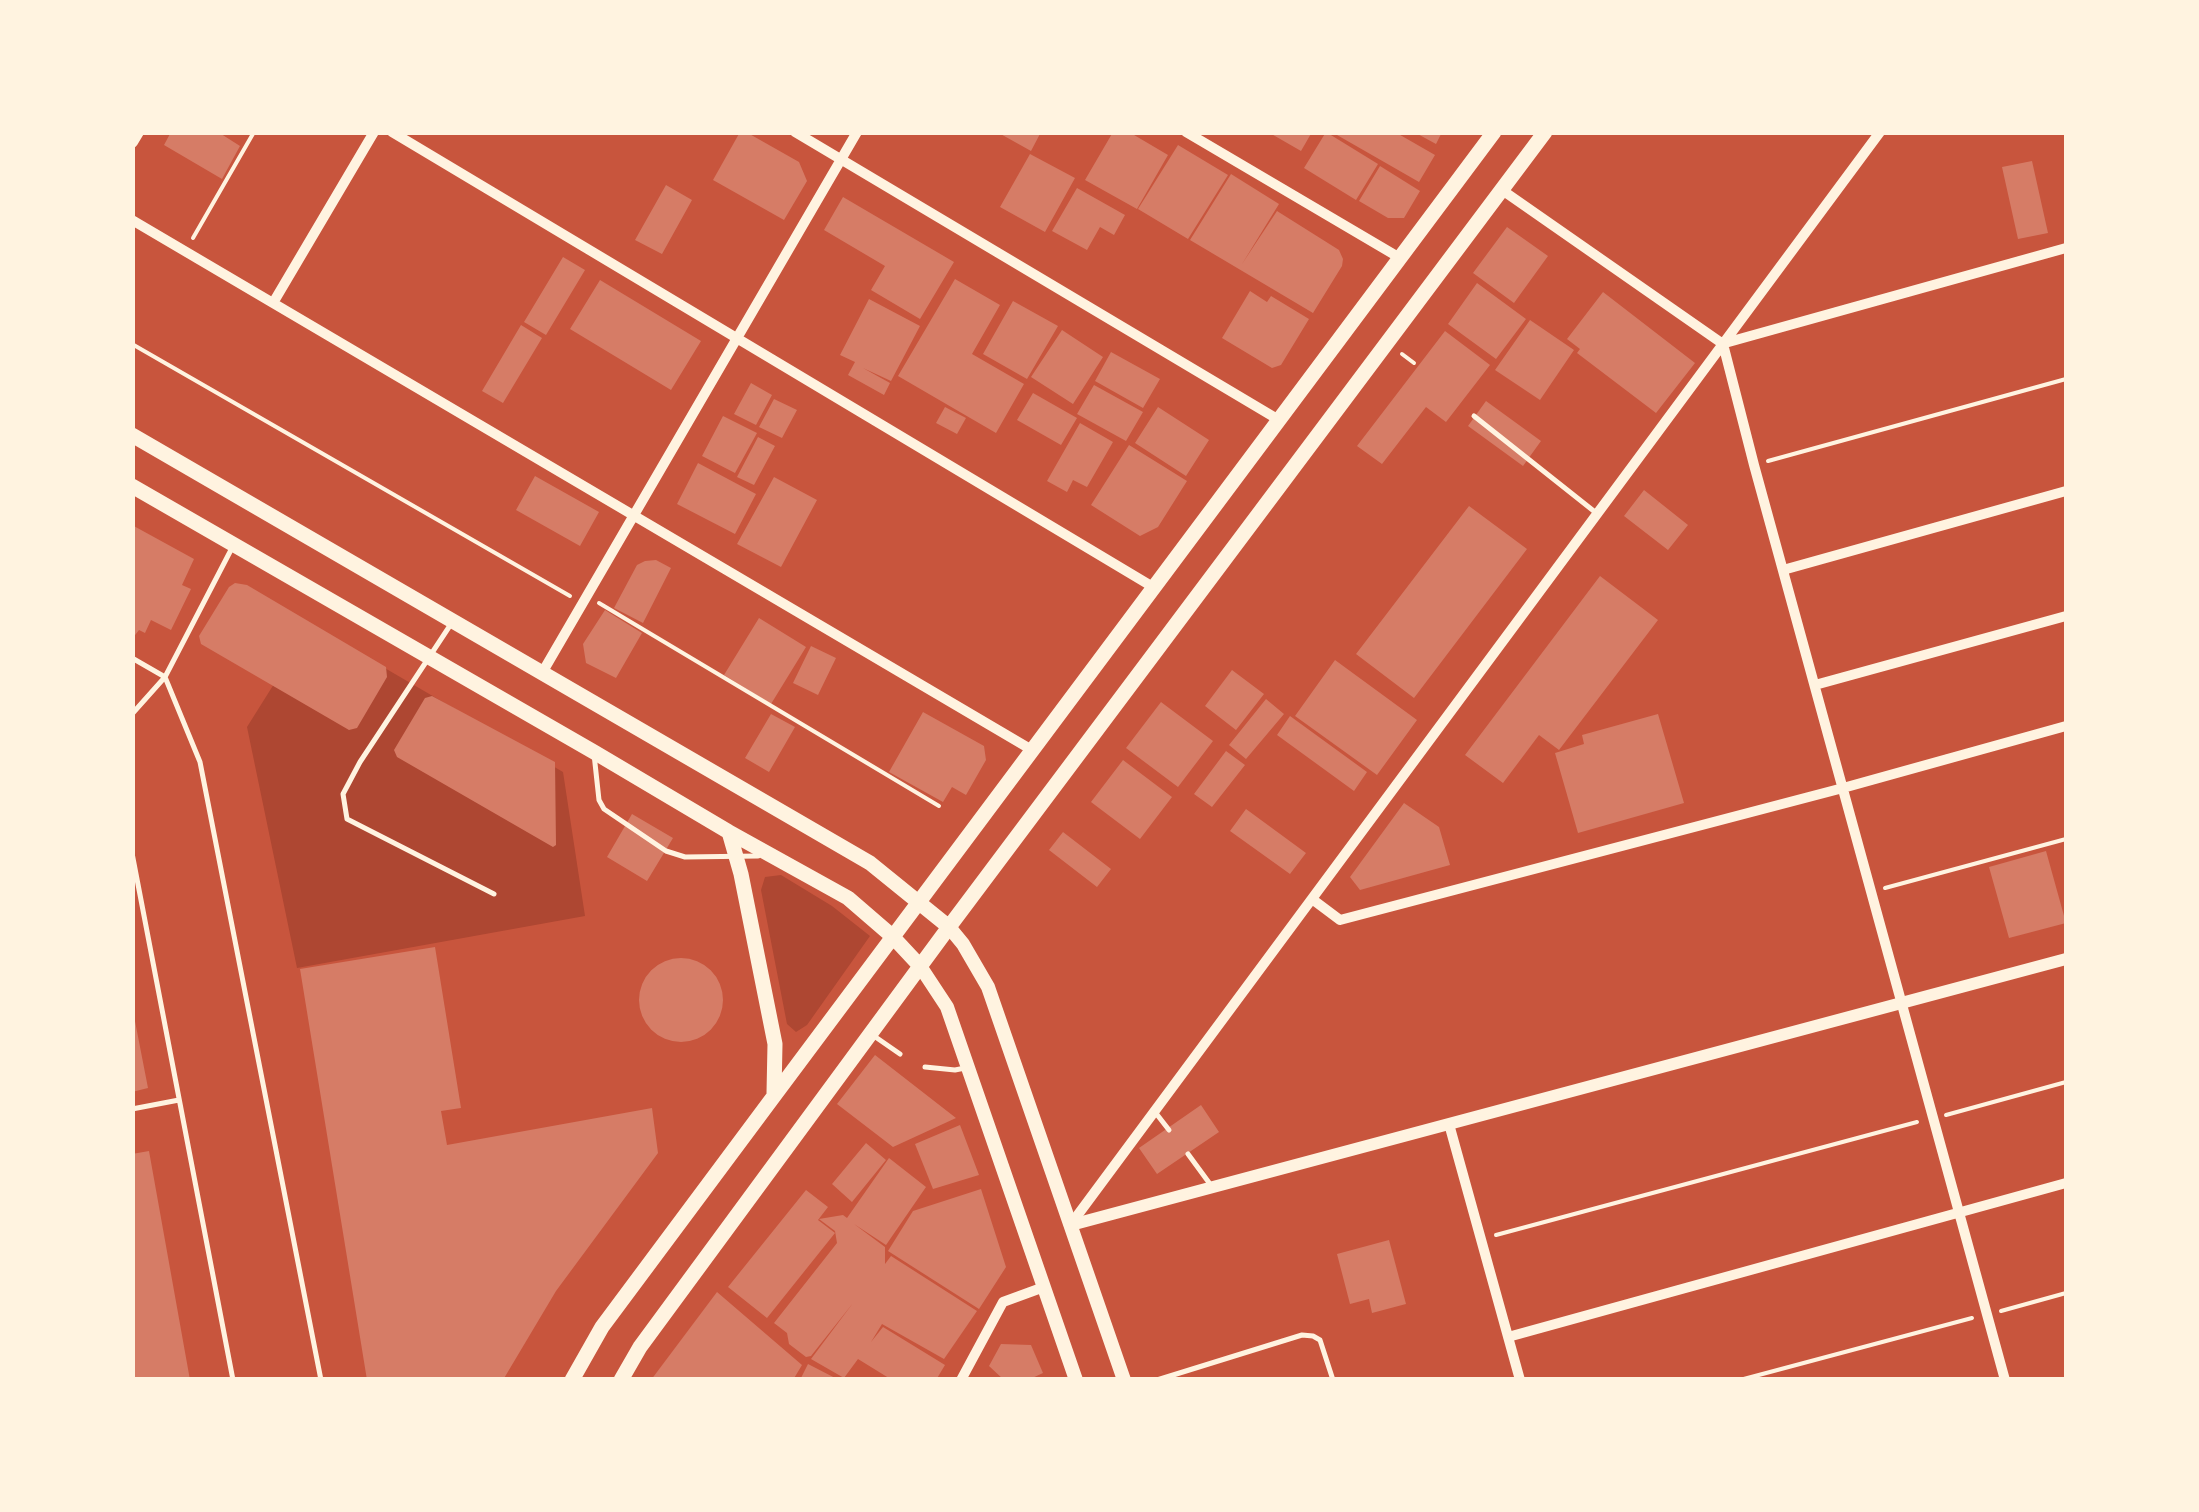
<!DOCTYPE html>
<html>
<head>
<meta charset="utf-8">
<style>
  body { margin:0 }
  #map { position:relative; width:2199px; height:1512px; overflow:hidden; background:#c8553d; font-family:Poppins,sans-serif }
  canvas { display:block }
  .frame { position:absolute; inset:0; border:135px solid #fff3e0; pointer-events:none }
</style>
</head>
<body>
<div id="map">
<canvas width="2199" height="1512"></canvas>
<div class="frame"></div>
</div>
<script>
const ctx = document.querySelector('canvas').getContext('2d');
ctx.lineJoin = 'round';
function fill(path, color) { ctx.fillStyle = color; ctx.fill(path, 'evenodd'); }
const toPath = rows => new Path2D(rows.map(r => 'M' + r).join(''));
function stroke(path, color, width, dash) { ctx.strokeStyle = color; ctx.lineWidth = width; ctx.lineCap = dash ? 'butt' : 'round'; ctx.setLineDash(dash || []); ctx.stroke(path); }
const green = toPath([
  [311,625,563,772,585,916,297,968,247,727],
  [781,875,832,906,870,936,807,1025,796,1032,787,1024,761,890,765,877]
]);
const building = toPath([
  [171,132,218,132,240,146,222,179,164,145],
  [740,132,746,132,799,162,807,181,784,220,713,180],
  [997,132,1041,132,1031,151],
  [1113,132,1129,132,1168,155,1137,209,1085,180],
  [1268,132,1312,132,1301,151],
  [1326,132,1378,164,1356,200,1304,168],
  [1339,132,1395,132,1435,155,1419,182,1337,135],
  [1414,132,1442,132,1436,144],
  [1178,145,1228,175,1188,239,1138,209],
  [1030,154,1075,178,1045,232,1000,207],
  [2032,161,2048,233,2018,239,2002,167],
  [1380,166,1420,191,1404,218,1388,218,1359,201],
  [1231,174,1279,204,1242,264,1277,211,1339,250,1343,259,1342,266,1313,313,1190,240],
  [666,185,692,200,662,254,635,240],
  [1077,188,1125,215,1114,235,1100,227,1087,250,1052,231],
  [843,197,954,262,920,319,871,290,885,266,824,230],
  [1507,227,1548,256,1514,303,1473,273],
  [563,257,585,270,546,335,524,322],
  [955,279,1000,305,972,354,1024,384,996,433,898,376],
  [600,280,701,341,671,390,570,329],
  [1477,283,1526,319,1496,359,1448,324],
  [1250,291,1267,302,1271,296,1309,319,1281,365,1272,368,1222,338],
  [1603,292,1695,363,1656,413,1577,353,1580,349,1567,339],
  [869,299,920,326,891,381,863,368,890,383,884,395,848,375,855,362,840,355],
  [1013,301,1058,326,1027,379,983,354],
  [1530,320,1574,350,1540,400,1495,370],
  [521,325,542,338,503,403,482,391],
  [1062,330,1103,357,1073,404,1031,377],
  [1445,331,1490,365,1446,422,1426,407,1382,464,1357,446],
  [1111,352,1160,379,1143,408,1095,381],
  [751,383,772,395,756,425,734,414],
  [1094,385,1143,412,1126,441,1077,414],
  [1033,393,1077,418,1061,445,1017,420],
  [774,399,797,410,782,438,759,427],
  [1486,401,1541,441,1523,466,1468,426],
  [945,407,966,418,957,434,936,423],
  [1158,407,1209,440,1186,476,1135,443],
  [723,416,757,433,735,473,702,456],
  [1080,423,1113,442,1087,487,1073,480,1067,492,1047,481],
  [758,437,775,446,754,485,737,477],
  [1129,445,1187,481,1158,527,1140,536,1091,505],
  [698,463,756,494,735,534,677,504],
  [535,476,599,512,580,546,516,510],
  [774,477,817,500,781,567,737,544],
  [1644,490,1688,525,1668,550,1624,516],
  [1469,506,1527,549,1414,698,1356,654],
  [132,525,194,559,182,585,191,589,171,630,151,620,145,633,139,630,132,639],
  [656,560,671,568,643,623,614,608,637,565,645,561],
  [1600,576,1658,620,1559,750,1539,735,1503,783,1465,755],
  [235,583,247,585,386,667,387,677,357,728,349,730,201,644,199,636,229,587],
  [605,610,642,633,616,678,586,663,583,644],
  [759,618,806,647,771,704,724,675],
  [811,646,836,658,818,695,793,683],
  [1335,660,1417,720,1377,775,1295,716],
  [1232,670,1264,694,1236,730,1205,706],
  [432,696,555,762,556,845,553,847,397,757,394,750,425,698],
  [1266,699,1284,714,1246,759,1229,745],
  [1161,702,1213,741,1178,787,1126,748],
  [923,712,984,746,986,760,966,795,952,787,943,802,889,772],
  [771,714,795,727,769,772,745,758],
  [1658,714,1684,803,1578,833,1555,753,1584,744,1582,735],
  [1290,716,1367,772,1354,791,1277,735],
  [1226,751,1245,765,1212,807,1194,794],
  [1123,760,1172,797,1140,839,1091,802],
  [1404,803,1439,827,1450,865,1360,890,1350,877],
  [1246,809,1306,853,1290,874,1230,831],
  [632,814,673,838,647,881,607,857],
  [1063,832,1111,869,1097,887,1049,850],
  [2046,851,2066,923,2009,938,1989,867],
  [435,947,461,1108,441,1111,447,1145,652,1108,658,1153,556,1291,503,1380,367,1380,300,969],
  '639 1000a42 42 0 1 1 84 0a42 42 0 1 1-84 0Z',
  [132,1016,134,1016,148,1088,132,1092],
  [875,1055,956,1118,893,1147,837,1104],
  [1201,1105,1219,1132,1157,1174,1139,1148],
  [960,1125,979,1175,933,1189,915,1144],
  [866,1143,886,1160,852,1202,832,1184],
  [149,1151,190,1380,132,1380,132,1154],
  [889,1158,926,1187,886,1245,854,1224,885,1247,885,1264,891,1256,977,1311,944,1359,882,1324,871,1342,883,1327,945,1365,936,1380,892,1380,858,1359,844,1378,811,1359,853,1303,811,1356,806,1357,789,1344,787,1333,774,1323,837,1243,835,1231,819,1219,843,1215,847,1218],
  [981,1189,1006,1267,979,1309,888,1251,913,1211],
  [806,1190,828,1207,818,1220,835,1233,767,1318,728,1287],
  [1389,1240,1406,1304,1372,1313,1369,1299,1350,1304,1337,1254],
  [717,1292,802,1365,793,1380,651,1380],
  [1001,1344,1031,1345,1043,1373,1028,1380,1004,1380,989,1366],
  [808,1364,839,1380,800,1380]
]);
const path = toPath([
  [193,238,254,132],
  [132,344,570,596],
  [1402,354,1414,363],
  [1768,461,2066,379],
  [599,603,939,806],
  [1885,888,2066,839],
  [1946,1115,2066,1082],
  [1496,1235,1917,1122],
  [2001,1311,2066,1293],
  [1740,1380,1972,1318]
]);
const service = toPath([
  [1474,416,1595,512],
  [451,624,360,762,343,794,347,819,494,894],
  [132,658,165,677,200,762,321,1380],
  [132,714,165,677,233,546],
  [594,754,599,800,604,809,666,851,685,857,758,856],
  [132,853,233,1380],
  [874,1036,900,1054],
  [925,1067,955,1070,965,1068],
  [132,1109,179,1100],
  [1155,1112,1169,1130],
  [1188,1154,1210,1184],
  [1157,1380,1302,1335,1313,1336,1320,1340,1333,1380]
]);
const minor = toPath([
  [392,132,1153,587],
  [795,132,1279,420],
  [1186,132,1400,258],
  [1502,190,1723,344,1754,465,2005,1380],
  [132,220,1032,750],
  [273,303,374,132],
  [1725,343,2066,248],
  [1783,570,2066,491],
  [542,673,857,132],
  [1815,685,2066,616],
  [1312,899,1340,920,1843,788,2066,726],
  [1449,1124,1520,1380],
  [1071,1224,1880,132],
  [1508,1337,2066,1183],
  [961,1380,1003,1302,1044,1287]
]);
const tertiary = toPath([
  [132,142,138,132],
  [1071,1225,2066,959]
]);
const secondary = toPath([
  [949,927,963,944,988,987,1124,1380],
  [920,966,947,1007,1076,1380]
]);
const primary = toPath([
  [132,435,870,863,949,927],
  [132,486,594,752,729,832,848,898,892,936,920,966],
  [729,832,741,874,775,1044,774,1093],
  [572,1380,602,1327,774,1096,1494,132],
  [621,1380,640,1347,949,927,1545,132]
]);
fill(green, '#ae4732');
fill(building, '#d67c66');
stroke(path, '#fff3e0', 4);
stroke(service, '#fff3e0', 5);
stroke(minor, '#fff3e0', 10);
stroke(tertiary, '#fff3e0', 12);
stroke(secondary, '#fff3e0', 14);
stroke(primary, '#fff3e0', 15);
</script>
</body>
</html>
